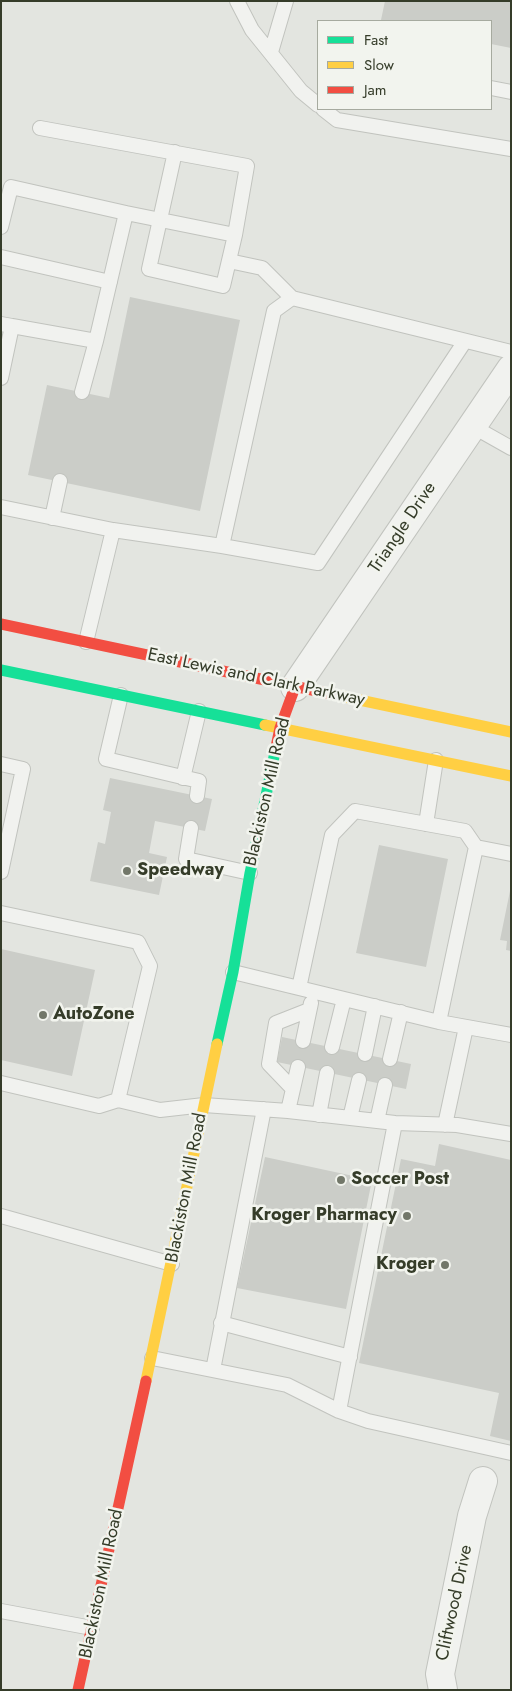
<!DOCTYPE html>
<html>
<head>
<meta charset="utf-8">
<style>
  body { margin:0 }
  #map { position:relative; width:512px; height:1691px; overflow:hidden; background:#e3e5e0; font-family:Jost,sans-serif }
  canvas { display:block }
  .frame { position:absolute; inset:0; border:2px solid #353c29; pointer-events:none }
  .legend { position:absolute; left:317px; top:20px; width:175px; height:90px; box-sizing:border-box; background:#f2f4ee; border:1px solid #a6aa9f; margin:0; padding:6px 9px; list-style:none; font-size:15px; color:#353c29 }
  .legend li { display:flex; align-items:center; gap:10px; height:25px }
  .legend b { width:25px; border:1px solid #a6aa9f }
</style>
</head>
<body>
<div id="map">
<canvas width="512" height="1691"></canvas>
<div class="frame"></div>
<ul class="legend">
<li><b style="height:6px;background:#16e098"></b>Fast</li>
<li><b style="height:6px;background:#ffcf43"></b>Slow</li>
<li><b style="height:6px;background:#f24e42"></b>Jam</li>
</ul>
</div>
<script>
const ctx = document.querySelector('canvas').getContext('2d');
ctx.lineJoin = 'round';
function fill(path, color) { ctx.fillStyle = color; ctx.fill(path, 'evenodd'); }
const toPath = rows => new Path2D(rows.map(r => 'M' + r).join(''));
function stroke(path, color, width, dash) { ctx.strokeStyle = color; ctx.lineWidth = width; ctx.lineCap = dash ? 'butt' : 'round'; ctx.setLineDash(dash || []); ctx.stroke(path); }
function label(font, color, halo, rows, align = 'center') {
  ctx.font = font + ' Jost,sans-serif'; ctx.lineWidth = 5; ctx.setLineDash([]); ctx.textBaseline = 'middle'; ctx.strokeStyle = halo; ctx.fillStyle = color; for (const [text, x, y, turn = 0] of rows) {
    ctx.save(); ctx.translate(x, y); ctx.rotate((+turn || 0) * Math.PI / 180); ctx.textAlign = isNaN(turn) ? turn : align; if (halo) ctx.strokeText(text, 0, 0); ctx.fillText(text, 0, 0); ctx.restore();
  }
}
const building = toPath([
  [385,1,511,1,511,48,491,44,491,21,381,20],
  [130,297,240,320,200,511,28,475,47,385,109,398],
  [110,778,212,799,205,831,155,821,149,853,167,857,159,895,90,881,98,842,105,844,111,812,103,810],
  [379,845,448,859,426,967,356,953],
  [510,891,511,891,511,951,506,950,507,941,500,940],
  [1,949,95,970,72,1076,1,1060],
  [282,1037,411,1064,406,1089,277,1062],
  [439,1144,511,1160,511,1441,490,1436,499,1393,359,1363,401,1159,435,1166],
  [265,1157,372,1180,346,1309,237,1288]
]);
const lane = toPath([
  [237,1,252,30,301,91,318,105],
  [271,52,286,1],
  [491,88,511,92],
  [323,109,337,120,511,149],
  [40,128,247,166,235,235,126,213],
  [175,152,149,269,223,286,235,235],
  [1,227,11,187,126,213,96,341],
  [1,257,110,282],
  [229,261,262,268,292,298],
  [1,324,12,326,1,378],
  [12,326,96,341,82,392],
  [472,426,511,448],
  [1,507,113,530,222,546,318,563,465,341],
  [52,518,60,481],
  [222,546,274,311,292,298,511,352],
  [86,642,113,530],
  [121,695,106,759,199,781,197,796],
  [1,764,23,769,1,872],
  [183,778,199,711],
  [426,824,436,760],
  [191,828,186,859,250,873],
  [1,913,138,942,150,966,118,1100,160,1110,204,1105,288,1111,395,1123,457,1125,511,1134],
  [233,972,439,1022,476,847],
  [299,988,332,835,355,811,465,831,476,847,511,854],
  [439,1022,511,1035],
  [303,1041,311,1003],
  [332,1047,344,999],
  [365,1054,375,1006],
  [390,1059,401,1012],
  [1,1083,99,1106,118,1100],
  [293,1089,269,1064,276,1023,309,1010],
  [288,1111,298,1067],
  [319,1115,327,1073],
  [350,1118,359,1080],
  [377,1121,385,1085],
  [445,1125,466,1027],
  [1,1216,172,1264],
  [221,1323,350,1357],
  [152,1358,287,1385,339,1411,368,1421,511,1453],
  [213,1370,264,1109],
  [339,1411,395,1123],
  [1,1611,92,1628]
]);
const street = toPath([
  [295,687,511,369],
  [443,1690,440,1674,472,1516,483,1481]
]);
const fast = toPath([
  [1,670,265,725],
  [217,1044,233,972,250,873,276,747]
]);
const slow = toPath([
  [331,694,511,732],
  [265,725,511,776],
  [146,1381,217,1044]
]);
const jam = toPath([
  [1,624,331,694],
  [276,747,280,728,295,687],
  [78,1690,146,1381]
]);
const markers = [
  [127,871,5,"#727769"],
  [43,1015,5,"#727769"],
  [341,1180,5,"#727769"],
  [407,1216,5,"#727769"],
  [445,1265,5,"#727769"]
];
const streetNames = [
  ["Triangle Drive",403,528,-56],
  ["East Lewis and Clark Parkway",256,678,12],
  ["Blackiston Mill Road",268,792,-77],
  ["Blackiston Mill Road",187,1188,-79],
  ["Blackiston Mill Road",102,1584,-78],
  ["Cliftwood Drive",455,1603,-78]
];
const poiNames = [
  ["Speedway",137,871],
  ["AutoZone",53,1015],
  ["Soccer Post",351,1180],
  ["Kroger Pharmacy",397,1216,"right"],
  ["Kroger",435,1265,"right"]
];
fill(building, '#cbcdc8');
stroke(lane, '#c1c3be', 16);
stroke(street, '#c1c3be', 30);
stroke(lane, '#f1f2ef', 14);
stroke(street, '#f1f2ef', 28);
stroke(fast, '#16e098', 11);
stroke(slow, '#ffcf43', 11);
stroke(jam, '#f24e42', 11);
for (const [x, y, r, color] of markers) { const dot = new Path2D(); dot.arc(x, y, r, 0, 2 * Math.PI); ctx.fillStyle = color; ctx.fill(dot); stroke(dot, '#f2f4ee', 2); }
label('18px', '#353c29', '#f2f4ee', streetNames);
label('bold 18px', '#353c29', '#f2f4ee', poiNames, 'left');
</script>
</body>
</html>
